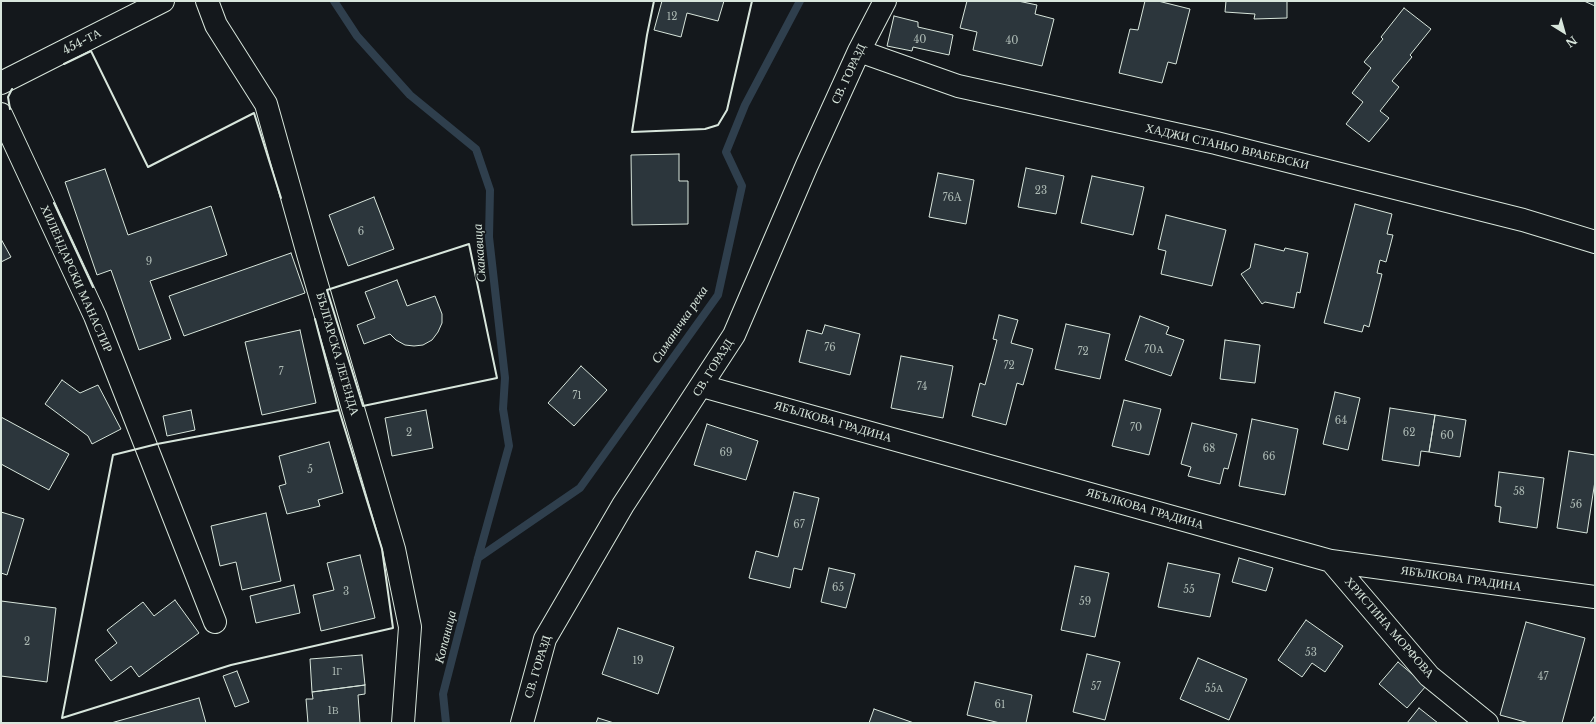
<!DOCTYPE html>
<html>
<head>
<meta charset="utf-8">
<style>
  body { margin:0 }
  #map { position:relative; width:1596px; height:724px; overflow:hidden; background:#14181c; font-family:"Libre Baskerville",serif }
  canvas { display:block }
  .frame { position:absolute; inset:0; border:2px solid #d8e6dc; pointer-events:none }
  .north { position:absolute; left:1544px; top:12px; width:40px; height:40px; -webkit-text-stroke:3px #14181c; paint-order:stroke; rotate:143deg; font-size:11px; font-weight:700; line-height:16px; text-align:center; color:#d8e6dc }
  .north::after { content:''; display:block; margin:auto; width:14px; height:18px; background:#d8e6dc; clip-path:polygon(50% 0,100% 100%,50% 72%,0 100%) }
</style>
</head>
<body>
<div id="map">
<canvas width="1596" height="724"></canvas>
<div class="frame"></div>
<div class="north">N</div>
</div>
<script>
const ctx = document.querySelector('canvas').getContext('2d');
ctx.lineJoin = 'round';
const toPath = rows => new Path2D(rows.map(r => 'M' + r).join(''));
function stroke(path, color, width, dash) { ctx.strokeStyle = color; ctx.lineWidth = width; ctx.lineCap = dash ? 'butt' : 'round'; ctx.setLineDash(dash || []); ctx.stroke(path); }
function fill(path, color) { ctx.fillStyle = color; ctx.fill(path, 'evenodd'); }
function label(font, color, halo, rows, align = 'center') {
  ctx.font = font + ' "Libre Baskerville",serif'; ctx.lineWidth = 3; ctx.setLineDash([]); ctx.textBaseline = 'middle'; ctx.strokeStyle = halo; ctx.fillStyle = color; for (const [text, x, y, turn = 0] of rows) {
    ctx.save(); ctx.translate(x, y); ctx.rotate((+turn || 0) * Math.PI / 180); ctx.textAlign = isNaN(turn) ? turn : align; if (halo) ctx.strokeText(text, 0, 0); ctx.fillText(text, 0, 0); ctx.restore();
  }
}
const stream = toPath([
  [334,1,357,36,410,95,476,149,490,190,489,237,505,378,503,409,509,446,478,558,443,694,446,723],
  [478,558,580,488,718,295,742,186,726,152,745,105,800,1]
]);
const building = toPath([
  [662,1,724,1,718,21,687,13,681,37,654,30,662,1],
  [967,1,1018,1,1037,5,1035,14,1054,19,1042,66,973,50,977,32,960,28,967,1],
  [1145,1,1158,1,1190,9,1176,64,1168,62,1162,83,1119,73,1130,29,1138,30,1145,1],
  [1226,1,1287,1,1287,18,1254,19,1255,14,1225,12,1226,1],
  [1584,1,1595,1,1595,6,1584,1],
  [1404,8,1431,29,1410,55,1412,57,1392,81,1399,87,1380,111,1389,118,1369,142,1346,124,1363,102,1352,93,1371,68,1364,62,1383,39,1381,37,1404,8],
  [894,16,918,22,918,27,953,35,949,55,913,47,912,51,887,46,894,16],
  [679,154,679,181,688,181,688,224,632,225,631,155,679,154],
  [1026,168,1064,176,1056,214,1018,207,1026,168],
  [105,169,128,235,211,206,227,255,150,281,171,339,139,350,111,270,97,275,65,182,105,169],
  [938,173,974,180,966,224,929,217,938,173],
  [1092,176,1144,187,1133,235,1081,223,1092,176],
  [374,197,394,249,348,266,329,215,374,197],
  [1355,204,1392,214,1387,234,1393,235,1386,262,1380,260,1377,273,1382,274,1369,327,1364,325,1362,332,1324,323,1355,204],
  [1166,215,1226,230,1212,286,1161,274,1166,251,1158,249,1166,215],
  [1,239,11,257,1,262,1,239],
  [1255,244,1284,251,1285,248,1308,253,1300,293,1297,292,1294,308,1265,302,1262,304,1241,274,1250,268,1255,244],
  [291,253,305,293,184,336,169,296,291,253],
  [397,280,407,306,435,296,442,314,442,323,438,332,432,340,423,345,414,346,405,345,396,340,390,334,364,344,357,325,375,318,365,292,397,280],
  [999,315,1018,320,1011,343,1033,349,1023,385,1017,383,1006,425,972,416,980,383,985,385,997,340,993,339,999,315],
  [1140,316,1169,327,1166,334,1184,340,1171,376,1125,360,1140,316],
  [1066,324,1110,334,1100,379,1055,369,1066,324],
  [825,325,860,334,850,375,799,362,807,330,822,334,825,325],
  [300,330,316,403,262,415,245,342,300,330],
  [1225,340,1260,345,1255,383,1220,379,1225,340],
  [901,356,953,366,943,418,891,408,901,356],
  [581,366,607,390,574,426,548,403,581,366],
  [62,380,80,393,98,385,121,429,92,444,88,436,45,404,62,380],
  [1335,392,1360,398,1348,450,1323,444,1335,392],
  [1124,400,1161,409,1149,455,1112,446,1124,400],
  [1390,408,1435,415,1429,452,1421,451,1419,466,1382,460,1390,408],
  [191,410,195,430,167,436,163,416,191,410],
  [426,410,433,448,392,456,385,418,426,410],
  [1435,415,1466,420,1460,457,1429,452,1435,415],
  [1,417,69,454,49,490,1,464,1,417],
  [1252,419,1298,429,1285,495,1239,486,1252,419],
  [1192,423,1237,434,1228,469,1224,468,1220,484,1188,476,1191,467,1181,464,1192,423],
  [707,424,758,441,746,480,694,465,707,424],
  [329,442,343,493,318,500,320,506,287,514,279,486,286,484,279,456,329,442],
  [1569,451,1595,455,1595,481,1587,533,1557,528,1569,451],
  [1499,472,1544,478,1537,528,1499,522,1501,507,1495,506,1499,472],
  [794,492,819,498,802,570,794,568,790,588,749,578,756,551,778,557,794,492],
  [1,512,24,519,7,575,1,573,1,512],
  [266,513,281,581,242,590,236,562,220,566,211,526,266,513],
  [360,555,375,618,321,631,313,595,334,590,327,563,360,555],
  [1239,558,1273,568,1266,591,1232,582,1239,558],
  [1168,563,1220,574,1210,617,1158,607,1168,563],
  [1075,566,1109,573,1095,637,1061,630,1075,566],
  [829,568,855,574,846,608,821,602,829,568],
  [294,585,300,613,256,623,250,596,294,585],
  [175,600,199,633,139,677,131,666,111,681,95,660,117,643,107,630,143,602,154,616,175,600],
  [1,601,56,608,47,682,1,676,1,601],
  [1306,620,1343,646,1325,672,1312,663,1302,677,1278,660,1306,620],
  [1526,622,1585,638,1562,723,1529,723,1500,715,1526,622],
  [618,628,674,647,658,694,602,674,618,628],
  [1087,654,1120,662,1105,720,1073,712,1087,654],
  [362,655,365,685,312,692,310,659,362,655],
  [1198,658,1247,679,1229,720,1180,699,1198,658],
  [1398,662,1426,686,1407,708,1379,684,1398,662],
  [237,671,249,702,235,707,223,676,237,671],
  [975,682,1032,695,1026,723,1000,723,967,715,975,682],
  [365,685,365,694,358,695,360,723,308,723,306,699,313,699,312,692,365,685],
  [199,698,206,723,111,723,199,698],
  [1419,708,1438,723,1407,723,1419,708],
  [874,709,914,723,869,723,874,709],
  [1595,715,1595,723,1590,723,1595,715],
  [598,718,614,723,596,723,598,718]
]);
const minor = toPath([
  [207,1,216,25,266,104,308,254,394,549,410,627,403,723],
  [859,51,958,86,1216,143,1523,220,1595,242],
  [1,83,163,1],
  [1,114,95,316,215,622],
  [702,386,1331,561,1595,597],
  [1331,561,1429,676,1487,723],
  [522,723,545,639,623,505,734,335,807,165,859,51,885,1]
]);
const wall = toPath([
  [654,1,647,35,632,132,705,129,718,125,727,110,752,1],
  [64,64,91,51,148,167,254,113,281,198],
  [10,109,8,97,12,89],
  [54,203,93,287],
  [469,244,497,378,363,406,327,290,469,244],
  [315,319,339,410],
  [339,410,382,549,393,628,231,665,62,718,113,455,157,444,339,410]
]);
const numberNames = [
  ["12",672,17],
  ["40",920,40],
  ["40",1012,41],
  ["23",1041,191],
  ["76A",952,198],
  ["6",361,232],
  ["9",149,262],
  ["76",830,348],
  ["70А",1154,350],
  ["72",1083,352],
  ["72",1009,366],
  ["7",281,372],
  ["74",922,387],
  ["71",577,396],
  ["64",1341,421],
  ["70",1136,428],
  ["2",409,433],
  ["62",1409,433],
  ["60",1447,436],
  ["68",1209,449],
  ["69",726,453],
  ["66",1269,457],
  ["5",310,470],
  ["58",1519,492],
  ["56",1576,505],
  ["67",799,525],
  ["65",838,588],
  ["55",1189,590],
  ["3",346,592],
  ["59",1085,602],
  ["2",27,642],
  ["53",1311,653],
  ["19",638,661],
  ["1Г",337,672],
  ["47",1543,677],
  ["57",1096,687],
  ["55А",1214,689],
  ["61",1000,705],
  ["1В",333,711]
];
const streetNames = [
  ["454-ТА",82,42,-27],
  ["СВ. ГОРАЗД",849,74,-65],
  ["ХАДЖИ СТАНЬО ВРАБЕВСКИ",1227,147,13],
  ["ХИЛЕНДАРСКИ МАНАСТИР",76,279,66],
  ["БЪЛГАРСКА ЛЕГЕНДА",337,354,74],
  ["СВ. ГОРАЗД",713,368,-58],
  ["ЯБЪЛКОВА ГРАДИНА",833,422,16],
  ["ЯБЪЛКОВА ГРАДИНА",1145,509,16],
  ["ЯБЪЛКОВА ГРАДИНА",1461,579,8],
  ["ХРИСТИНА МОРФОВА",1389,628,49],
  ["СВ. ГОРАЗД",538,667,-73]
];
const waterNames = [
  ["Скакавица",480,253,-94],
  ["Симаничка река",680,325,-56],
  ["Копаница",446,637,-76]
];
stroke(stream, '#2f3f4d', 8);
fill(building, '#2c363c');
stroke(building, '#d8e6dc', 1);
stroke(minor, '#d8e6dc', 24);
stroke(minor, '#14181c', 22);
stroke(wall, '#d8e6dc', 2);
label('10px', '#adbab4', null, numberNames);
label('12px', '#d8e6dc', '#14181c', streetNames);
label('italic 13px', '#d8e6dc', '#14181c', waterNames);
</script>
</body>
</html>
